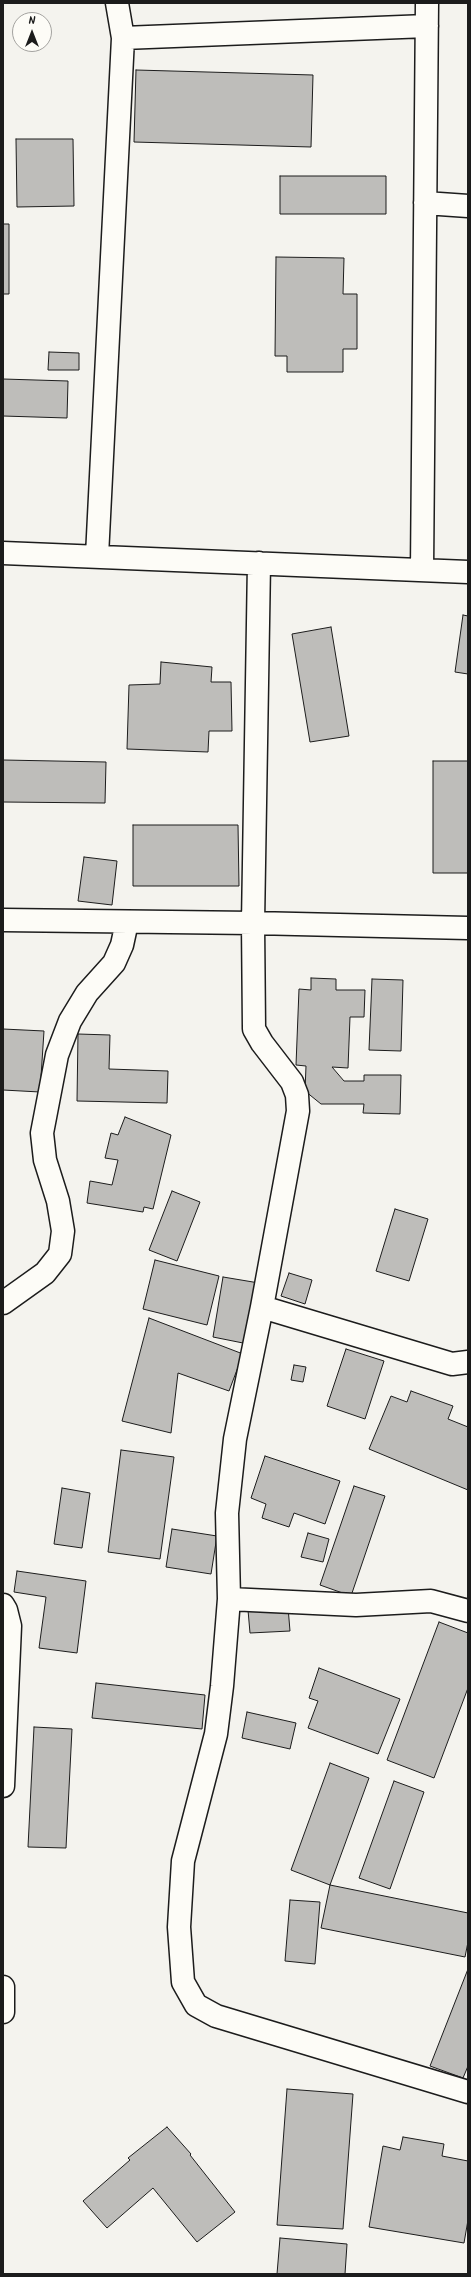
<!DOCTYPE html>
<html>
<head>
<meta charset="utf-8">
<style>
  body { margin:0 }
  #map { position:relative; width:471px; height:2277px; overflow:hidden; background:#f4f3ee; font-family:Kalam,sans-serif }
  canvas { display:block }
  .frame { position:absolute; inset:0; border:4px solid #1c1c1c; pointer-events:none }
  .north { position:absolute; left:12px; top:12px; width:40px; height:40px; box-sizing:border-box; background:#fdfcf7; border:1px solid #a3a29f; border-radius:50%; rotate:0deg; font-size:11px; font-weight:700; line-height:16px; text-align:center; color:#1c1c1c }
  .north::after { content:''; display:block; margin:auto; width:14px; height:18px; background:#1c1c1c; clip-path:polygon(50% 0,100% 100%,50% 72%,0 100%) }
</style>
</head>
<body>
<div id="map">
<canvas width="471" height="2277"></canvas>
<div class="frame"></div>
<div class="north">N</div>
</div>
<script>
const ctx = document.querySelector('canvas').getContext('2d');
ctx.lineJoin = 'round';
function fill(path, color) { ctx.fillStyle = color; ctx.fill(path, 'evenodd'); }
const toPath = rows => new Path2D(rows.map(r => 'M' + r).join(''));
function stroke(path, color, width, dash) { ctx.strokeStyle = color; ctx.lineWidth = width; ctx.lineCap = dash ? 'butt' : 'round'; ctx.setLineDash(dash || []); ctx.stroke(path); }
const building = toPath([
  [136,70,313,75,311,147,134,142,136,70],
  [16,139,73,139,74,206,17,207,16,139],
  [280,176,386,176,386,214,280,214,280,176],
  [3,224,9,224,9,294,3,294,3,224],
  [276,257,344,258,343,294,357,294,357,349,343,349,343,372,287,372,287,356,275,356,276,257],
  [49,352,79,353,79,370,48,370,49,352],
  [3,379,68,381,67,418,3,416,3,379],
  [463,615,468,616,468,674,455,672,463,615],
  [331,627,349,736,310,742,292,634,331,627],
  [161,662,212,667,211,682,231,682,232,731,209,731,208,752,127,749,129,685,160,684,161,662],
  [3,760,106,762,105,803,3,802,3,760],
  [433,761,468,761,468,873,433,873,433,761],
  [133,825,238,825,239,886,133,886,133,825],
  [84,857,117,861,112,905,78,901,84,857],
  [311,978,336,979,336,990,365,990,364,1017,350,1017,348,1068,332,1067,344,1081,364,1081,364,1075,401,1075,400,1114,363,1113,364,1104,321,1104,305,1091,306,1066,296,1065,299,989,311,990,311,978],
  [372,979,403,980,401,1051,369,1050,372,979],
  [3,1029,44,1031,40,1092,3,1090,3,1029],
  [78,1034,110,1035,109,1069,168,1071,167,1103,77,1101,78,1034],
  [125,1117,171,1135,153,1209,144,1207,143,1212,87,1203,90,1181,112,1185,118,1160,105,1158,111,1133,118,1135,125,1117],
  [172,1191,200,1202,177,1261,149,1250,172,1191],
  [395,1209,428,1219,409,1281,376,1271,395,1209],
  [155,1260,219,1276,207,1325,143,1309,155,1260],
  [289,1273,312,1280,305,1304,281,1296,289,1273],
  [223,1277,259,1283,248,1344,213,1337,223,1277],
  [149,1318,243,1354,229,1391,178,1373,171,1433,122,1421,149,1318],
  [346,1349,384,1361,365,1419,327,1406,346,1349],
  [294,1365,306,1367,303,1382,291,1380,294,1365],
  [411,1391,453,1406,448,1419,468,1427,468,1490,369,1449,391,1396,407,1402,411,1391],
  [121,1450,174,1457,160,1559,108,1552,121,1450],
  [265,1456,340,1481,325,1524,294,1513,289,1527,262,1518,266,1504,251,1498,265,1456],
  [354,1486,385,1496,351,1596,320,1585,354,1486],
  [62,1488,90,1493,82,1548,54,1544,62,1488],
  [172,1529,217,1536,211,1574,166,1567,172,1529],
  [308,1533,329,1539,323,1562,301,1557,308,1533],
  [17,1571,86,1581,77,1653,39,1648,46,1597,14,1592,17,1571],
  [288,1607,290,1631,250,1633,248,1610,288,1607],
  [439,1622,468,1633,468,1688,434,1778,387,1760,439,1622],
  [319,1668,400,1699,378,1754,308,1728,318,1701,309,1698,319,1668],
  [96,1683,205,1695,202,1729,92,1718,96,1683],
  [247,1712,296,1723,290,1749,242,1738,247,1712],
  [34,1727,72,1729,66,1848,28,1847,34,1727],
  [330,1763,369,1778,330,1885,291,1870,330,1763],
  [394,1781,424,1792,390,1889,359,1878,394,1781],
  [330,1885,468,1913,468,1942,465,1957,321,1928,330,1885],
  [290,1900,320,1902,315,1964,285,1961,290,1900],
  [468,1969,468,2066,463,2078,430,2066,468,1969],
  [287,2089,353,2094,343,2229,277,2225,287,2089],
  [167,2127,191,2154,190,2155,235,2212,197,2242,153,2188,107,2228,83,2201,130,2160,128,2158,167,2127],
  [403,2137,444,2144,442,2156,468,2161,468,2220,464,2243,369,2227,383,2146,400,2150,403,2137],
  [280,2238,347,2244,345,2274,277,2274,280,2238]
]);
const street = toPath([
  [123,38,427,26],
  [425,203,468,206],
  [3,553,468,572],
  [97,556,123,38,117,3],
  [259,563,253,923,254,1029,262,1043,292,1082,297,1095,298,1111,262,1307,235,1439,227,1513,229,1599,222,1686,216,1734,183,1861,179,1927,183,1982,196,2005,216,2016,468,2092],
  [422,569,427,3],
  [3,920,253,923,468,928],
  [3,1303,45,1273,60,1254,63,1231,58,1201,45,1160,42,1133,57,1055,70,1021,87,993,114,963,122,945,127,922],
  [262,1307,452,1364,468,1362],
  [229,1599,356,1605,431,1601,468,1611],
  [3,1605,6,1610,10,1626,3,1786],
  [3,1987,3,2012]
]);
fill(building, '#bebdba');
stroke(building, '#1c1c1c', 1);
stroke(street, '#1c1c1c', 25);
stroke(street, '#fdfcf7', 22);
</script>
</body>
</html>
